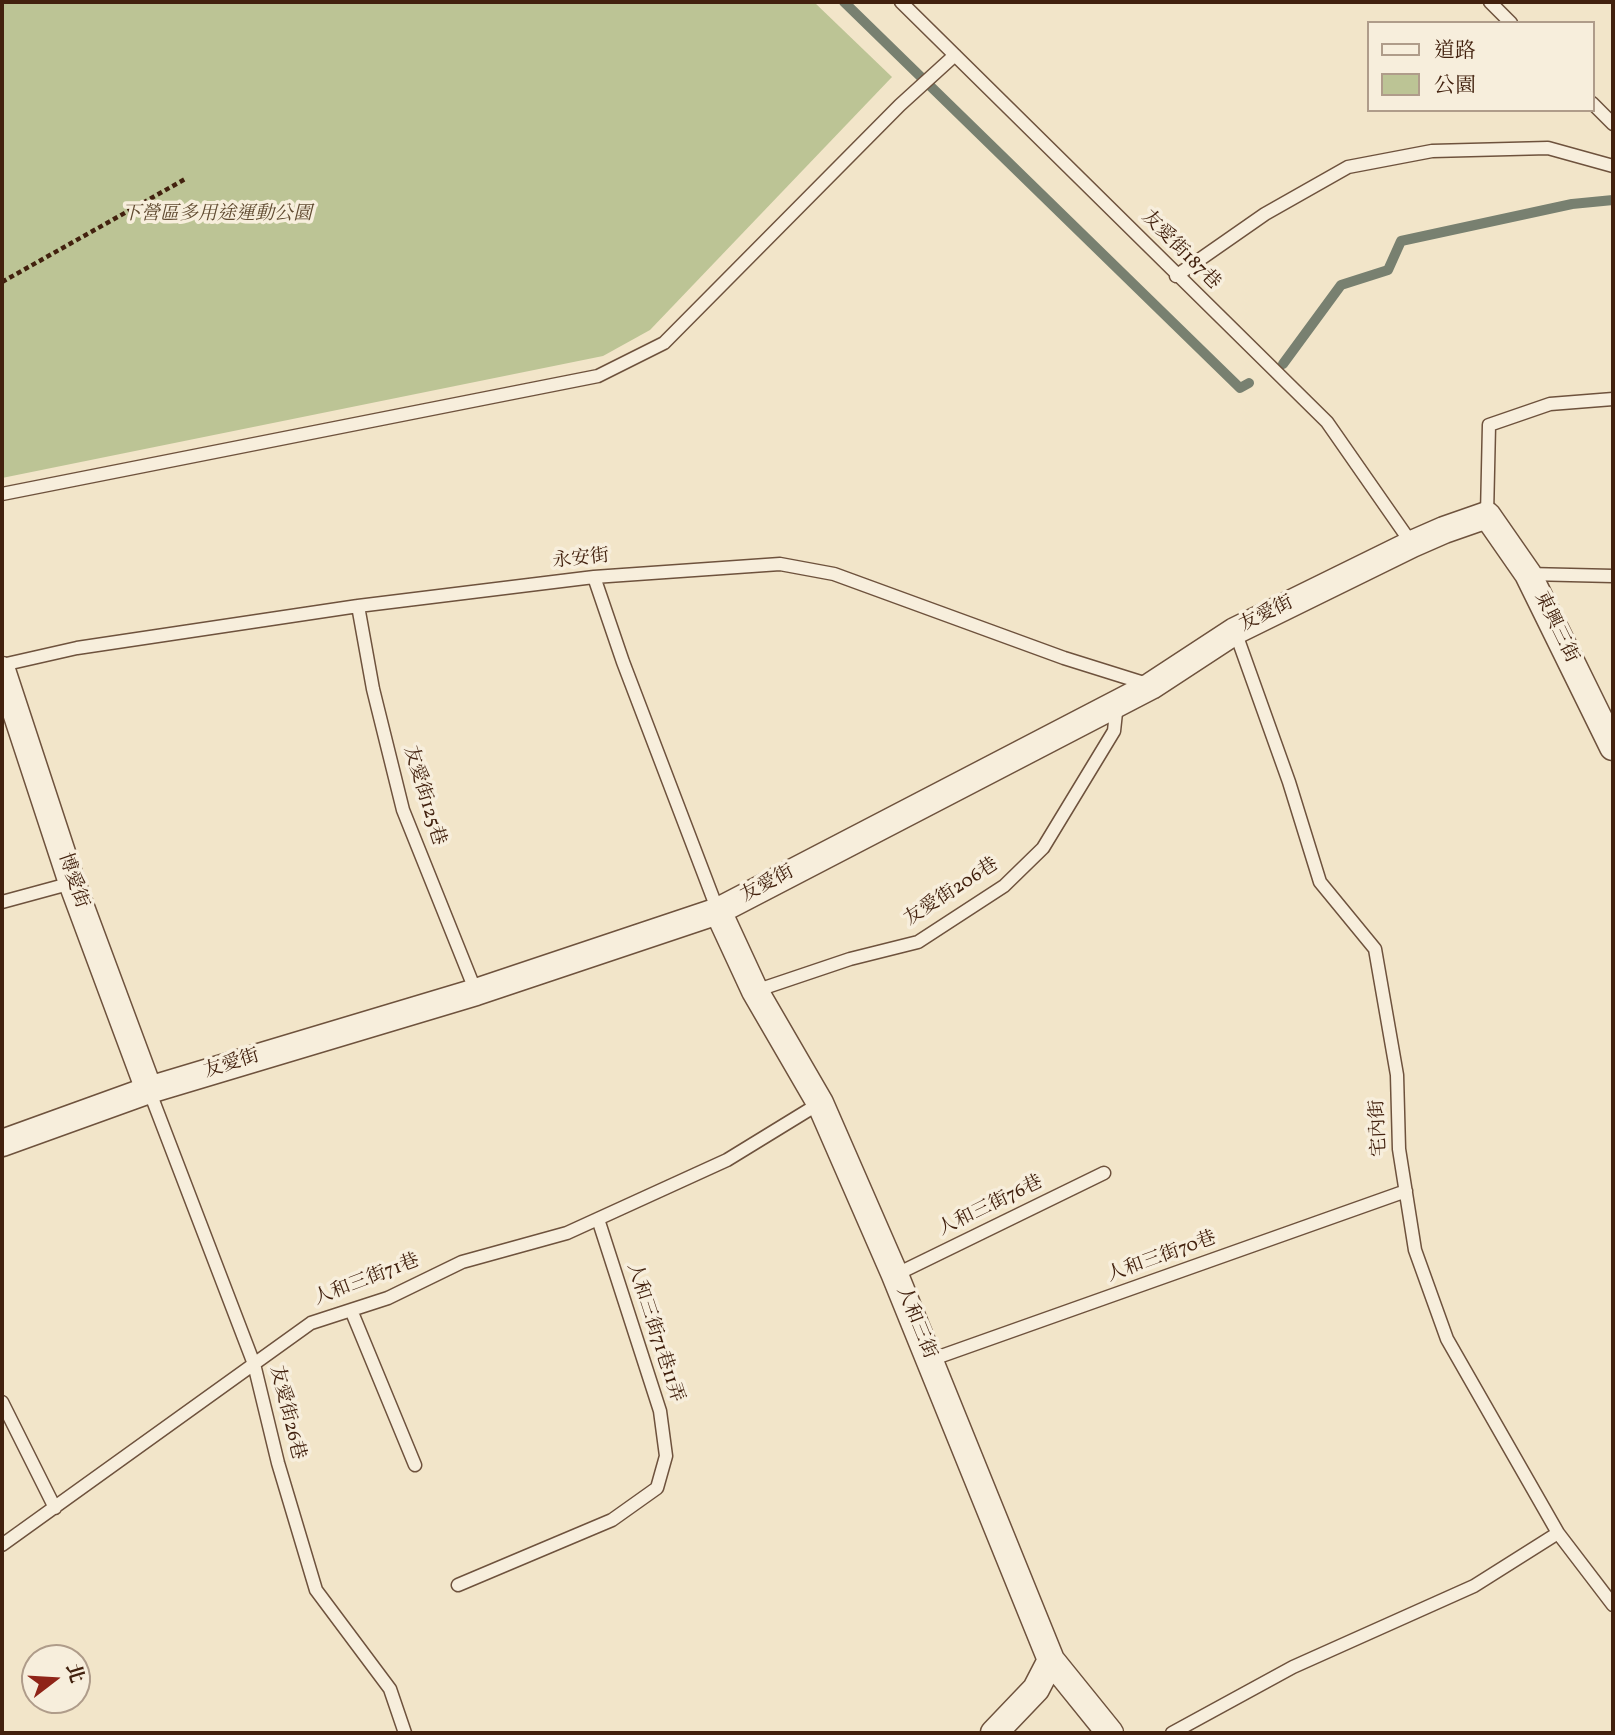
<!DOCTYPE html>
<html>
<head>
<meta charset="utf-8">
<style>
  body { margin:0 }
  #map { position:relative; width:1615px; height:1735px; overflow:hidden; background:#f2e5c9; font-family:Vollkorn,"Noto Serif TC",serif }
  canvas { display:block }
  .frame { position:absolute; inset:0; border:4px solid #42210e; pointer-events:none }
  .legend { position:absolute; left:1367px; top:21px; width:228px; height:91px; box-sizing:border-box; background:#f7eedc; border:2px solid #af9c8a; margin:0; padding:9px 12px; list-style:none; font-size:21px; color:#42210e }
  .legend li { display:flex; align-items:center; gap:14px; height:35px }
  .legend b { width:35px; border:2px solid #af9c8a }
  .north { position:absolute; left:21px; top:1644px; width:70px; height:70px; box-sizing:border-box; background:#f7eedc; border:2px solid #af9c8a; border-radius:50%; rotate:73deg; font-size:19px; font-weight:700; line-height:28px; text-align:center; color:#42210e }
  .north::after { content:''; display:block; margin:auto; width:24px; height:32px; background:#8f2418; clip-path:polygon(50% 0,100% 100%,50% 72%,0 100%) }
</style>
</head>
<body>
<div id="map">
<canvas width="1615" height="1735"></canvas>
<div class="frame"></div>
<ul class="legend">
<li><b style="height:9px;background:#f7eedc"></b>道路</li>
<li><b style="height:19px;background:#bcc495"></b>公園</li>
</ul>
<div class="north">北</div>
</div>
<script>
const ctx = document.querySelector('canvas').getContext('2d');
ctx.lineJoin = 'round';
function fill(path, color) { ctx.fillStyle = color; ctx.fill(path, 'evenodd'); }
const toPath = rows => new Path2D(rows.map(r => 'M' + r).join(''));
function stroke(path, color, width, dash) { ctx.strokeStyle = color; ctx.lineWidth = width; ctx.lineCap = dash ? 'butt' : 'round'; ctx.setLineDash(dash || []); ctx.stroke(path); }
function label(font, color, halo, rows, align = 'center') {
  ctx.font = font + ' Vollkorn,"Noto Serif TC",serif'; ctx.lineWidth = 7; ctx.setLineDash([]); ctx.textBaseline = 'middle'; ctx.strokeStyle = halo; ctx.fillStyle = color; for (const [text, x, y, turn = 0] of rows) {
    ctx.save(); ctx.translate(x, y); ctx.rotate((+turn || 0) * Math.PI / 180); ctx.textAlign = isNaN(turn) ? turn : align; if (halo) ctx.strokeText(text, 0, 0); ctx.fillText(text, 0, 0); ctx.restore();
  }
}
const green = toPath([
  [2,2,814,2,892,77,650,330,603,356,2,478]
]);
const stream = toPath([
  [844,2,1240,388,1249,383],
  [1283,364,1341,285,1388,270,1401,241,1572,204,1613,200]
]);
const path = toPath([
  [2,282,187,178]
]);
const service = toPath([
  [901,2,1327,422,1412,544],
  [1490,2,1511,23],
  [1592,103,1613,124],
  [1176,276,1265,214,1348,167,1432,151,1548,148,1613,166],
  [2,494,598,376,664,343,900,105,955,55],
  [1487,515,1489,425,1550,404,1613,399],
  [1528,574,1613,576],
  [594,577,623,662,718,911],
  [358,606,373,689,403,810,476,992],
  [1235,631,1289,782,1320,882,1375,949,1397,1075,1399,1149,1415,1250,1447,1339,1558,1533,1613,1605],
  [2,665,77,648,358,606,594,577,780,564,834,574,1064,658,1147,684],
  [2,902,72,883],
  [755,991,850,959,918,942,1004,886,1043,848,1114,731,1117,703],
  [149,1090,254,1364,278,1463,316,1590,390,1689,405,1733],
  [895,1275,1104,1173],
  [351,1310,415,1465],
  [930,1360,1406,1191],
  [2,1402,55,1508],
  [2,1545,311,1323,388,1298,462,1262,567,1233,727,1160,820,1103],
  [458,1585,612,1520,657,1488,666,1456,660,1411,598,1219],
  [1172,1733,1293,1667,1474,1586,1558,1533]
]);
const minor = toPath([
  [2,670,72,883,149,1090],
  [718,911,755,991,820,1103,895,1275,1051,1660,1110,1733],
  [2,1143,149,1090,476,992,718,911,1151,686,1235,631,1412,544,1444,530,1487,515,1528,574,1613,747],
  [994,1733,1036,1689,1051,1660]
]);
const parkNames = [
  ["下營區多用途運動公園",217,216]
];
const streetNames = [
  ["友愛街187巷",1180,251,45],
  ["永安街",581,560,-6],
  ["友愛街",1267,615,-26],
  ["東興三街",1555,628,64],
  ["友愛街125巷",423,796,73],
  ["博愛街",72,881,71],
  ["友愛街",768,885,-28],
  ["友愛街206巷",952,893,-33],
  ["友愛街",232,1065,-17],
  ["宅內街",1380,1128,-93],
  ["人和三街76巷",991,1207,-26],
  ["人和三街70巷",1162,1258,-20],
  ["人和三街71巷",367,1281,-21],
  ["人和三街",915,1323,68],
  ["人和三街71巷11弄",654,1333,72],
  ["友愛街26巷",286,1413,76]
];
fill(green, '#bcc495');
stroke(stream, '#788070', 10);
stroke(service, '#6e523d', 15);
stroke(minor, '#6e523d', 29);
stroke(path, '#42210e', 4.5, [5, 3.5]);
stroke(service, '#f7eedc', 12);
stroke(minor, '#f7eedc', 26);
label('italic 19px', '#604a30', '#f7eedc', parkNames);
label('19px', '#42210e', '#f7eedc', streetNames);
</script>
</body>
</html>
